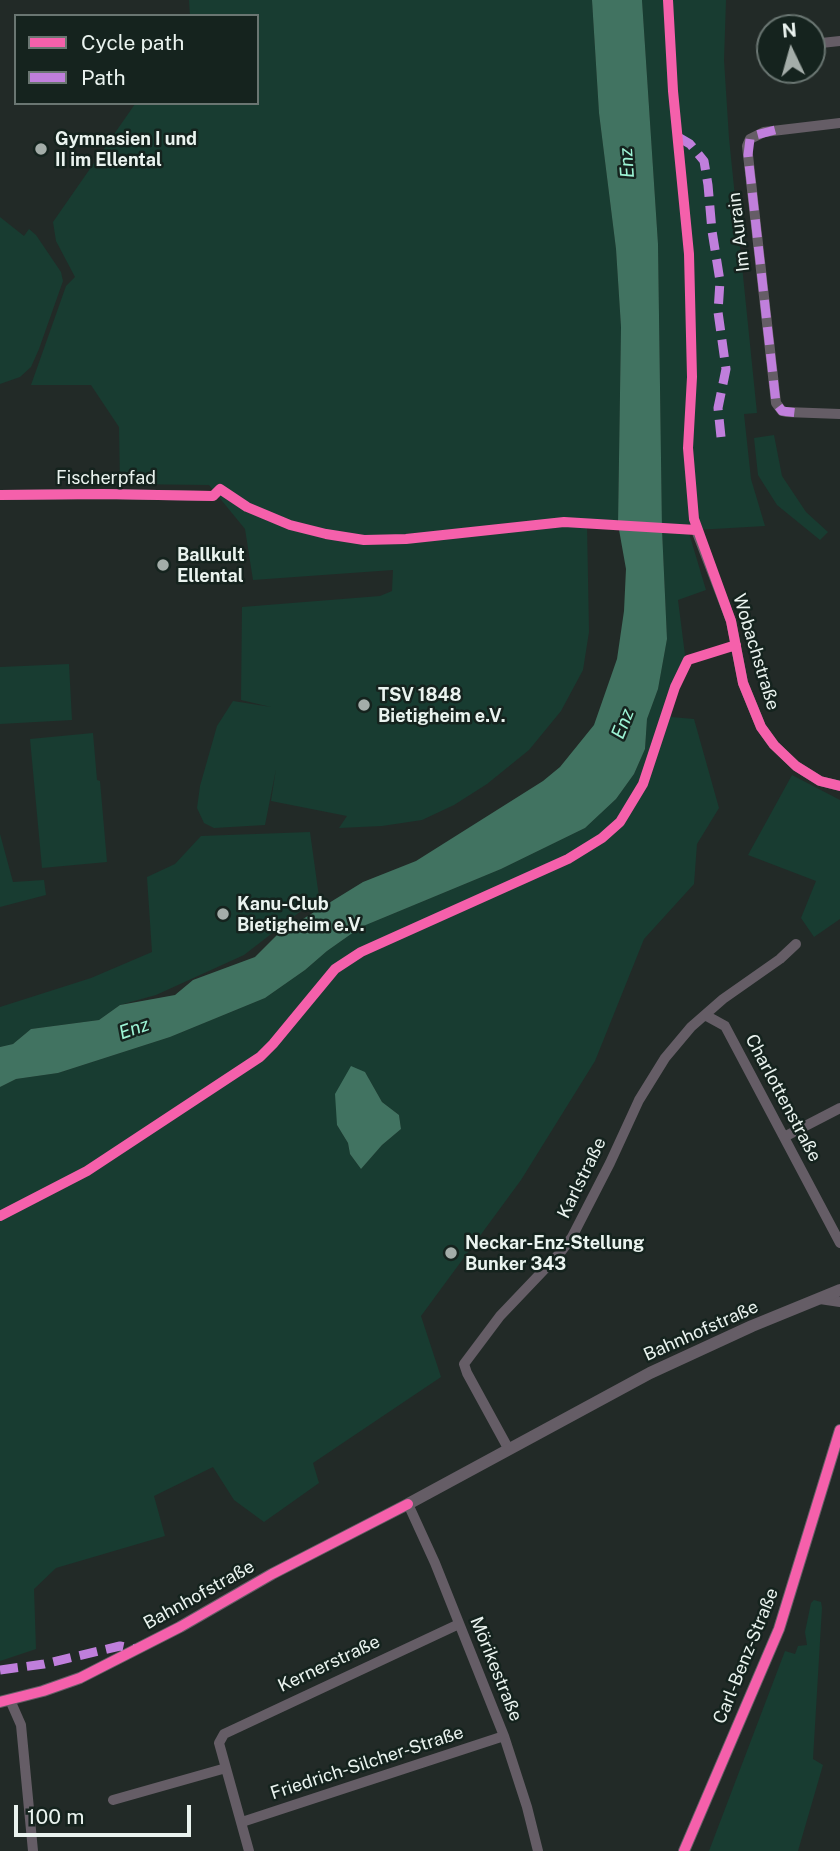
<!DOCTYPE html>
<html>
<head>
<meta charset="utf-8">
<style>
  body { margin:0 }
  #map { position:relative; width:840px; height:1851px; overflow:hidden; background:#222a27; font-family:"Public Sans",sans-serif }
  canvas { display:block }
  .legend { position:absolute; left:14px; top:14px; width:245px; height:91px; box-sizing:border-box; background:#15231e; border:2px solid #6a7672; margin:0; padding:9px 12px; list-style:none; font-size:21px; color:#eaf3ef }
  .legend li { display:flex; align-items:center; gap:14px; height:35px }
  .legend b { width:35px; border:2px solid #6a7672 }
  .north { position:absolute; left:756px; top:14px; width:70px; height:70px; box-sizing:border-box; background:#15231e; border:2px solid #6a7672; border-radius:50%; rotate:355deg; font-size:19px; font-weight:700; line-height:28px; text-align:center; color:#eaf3ef }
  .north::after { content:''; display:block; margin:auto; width:24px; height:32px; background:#a4ada9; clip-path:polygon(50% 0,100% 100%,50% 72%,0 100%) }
  .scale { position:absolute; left:14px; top:1805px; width:177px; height:32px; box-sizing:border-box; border:4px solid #eaf3ef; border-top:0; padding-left:9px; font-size:21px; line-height:24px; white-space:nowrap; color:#eaf3ef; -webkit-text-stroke:5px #15231e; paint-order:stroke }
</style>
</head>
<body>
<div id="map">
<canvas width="840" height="1851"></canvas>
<ul class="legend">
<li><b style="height:9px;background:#f560ab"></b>Cycle path</li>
<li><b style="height:9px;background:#c07fdc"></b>Path</li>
</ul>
<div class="north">N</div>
<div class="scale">100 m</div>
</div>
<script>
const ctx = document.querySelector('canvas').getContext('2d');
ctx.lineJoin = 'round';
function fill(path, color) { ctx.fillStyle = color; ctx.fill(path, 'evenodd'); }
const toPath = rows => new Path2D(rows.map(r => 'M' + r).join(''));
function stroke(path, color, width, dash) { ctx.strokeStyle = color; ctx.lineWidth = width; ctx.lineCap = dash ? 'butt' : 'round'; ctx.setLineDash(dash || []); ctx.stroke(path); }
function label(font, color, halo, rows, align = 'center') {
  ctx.font = font + ' "Public Sans",sans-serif'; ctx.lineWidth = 5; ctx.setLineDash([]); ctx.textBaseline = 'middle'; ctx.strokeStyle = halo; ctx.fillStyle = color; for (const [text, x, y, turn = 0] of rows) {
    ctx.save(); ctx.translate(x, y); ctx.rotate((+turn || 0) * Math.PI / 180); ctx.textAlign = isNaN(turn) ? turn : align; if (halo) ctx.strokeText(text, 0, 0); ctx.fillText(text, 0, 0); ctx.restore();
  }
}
const green = toPath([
  [189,0,592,0,599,113,616,249,621,327,618,524,587,524,589,632,583,670,561,711,529,750,487,784,454,805,422,820,382,826,339,828,347,816,271,801,276,769,265,825,214,828,204,823,197,808,200,786,217,726,233,701,271,707,241,700,242,607,380,596,392,591,393,570,253,580,245,529,209,485,120,484,119,427,91,385,31,385,66,286,75,277,56,241,53,222,135,104,257,103,257,16,190,16],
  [642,0,726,0,724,60,729,138,757,413,744,414,751,479,765,526,696,530,671,530,689,533,706,590,678,600,685,655,671,717,694,719,719,808,697,844,694,884,644,939,595,1061,521,1180,421,1316,441,1377,313,1463,319,1483,264,1522,234,1500,213,1467,154,1496,165,1536,56,1568,34,1589,36,1649,0,1661,0,1087,16,1079,58,1073,170,1037,265,998,305,970,327,951,361,927,501,869,585,828,616,799,634,774,645,749,647,719,658,689,667,639,662,529,658,244],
  [365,1072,382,1102,399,1115,401,1129,382,1145,361,1169,350,1154,348,1143,337,1125],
  [0,217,24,236,29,229,36,235,61,272,63,281,39,349,31,367,20,377,0,384],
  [774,435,782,476,806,512,828,532,820,540,777,505,758,475,754,438],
  [69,664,72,720,0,724,0,667],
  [93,733,97,780,100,781,107,862,42,868,30,739],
  [792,775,840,800,840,919,814,937,801,918,816,881,748,855],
  [310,832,319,897,244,955,156,995,120,1005,99,1020,31,1029,13,1044,0,1047,0,1007,91,978,152,952,147,877,175,864,201,836],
  [0,834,13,882,44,880,46,895,0,907],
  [814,1600,821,1602,822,1608,813,1759,823,1765,798,1851,709,1851,785,1651,795,1654,798,1646,807,1645,805,1632,811,1603]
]);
const water = toPath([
  [592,0,642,0,658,244,662,529,667,639,658,689,647,719,645,749,634,774,616,799,585,828,501,869,361,927,327,951,305,970,265,998,170,1037,58,1073,16,1079,0,1087,0,1047,13,1044,31,1029,99,1020,120,1005,175,995,193,980,255,957,277,935,363,882,416,861,543,781,560,767,594,725,617,659,624,611,626,569,618,524,621,327,616,249,599,113],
  [351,1066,365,1072,382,1102,399,1115,401,1129,382,1145,361,1169,350,1154,348,1143,337,1125,335,1094]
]);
const minor = toPath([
  [812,44,840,41],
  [840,123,764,132,750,139,747,146,776,403,782,411,786,412,840,414],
  [0,495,103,494,213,496],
  [696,530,731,621,743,683,761,727,774,745,796,766,820,781,840,786],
  [705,1015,725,1026,840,1243],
  [784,1137,840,1108],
  [820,1299,840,1302],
  [508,1448,467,1373,464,1364,500,1316,560,1253,572,1237,610,1163,639,1100,665,1058,691,1027,723,999,780,959,796,944],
  [408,1504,435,1563,504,1736,527,1807,538,1851],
  [10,1700,21,1725,33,1851],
  [113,1800,226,1768],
  [242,1822,504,1736],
  [249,1851,219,1743,224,1734,459,1624]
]);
const tertiary = toPath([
  [0,1702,43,1691,80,1678,180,1627,272,1574,408,1504,650,1373,752,1326,840,1290],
  [684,1851,779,1629,840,1430]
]);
const quiet = toPath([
  [775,130,756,135,750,139,748,155,776,403,782,411,799,413],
  [678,137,690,144,704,161,708,185,712,231,720,281,718,312,726,369,718,408,721,437],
  [0,1670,44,1664,120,1646,134,1649]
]);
const cycleway = toPath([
  [668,0,673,91,689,254,692,377,688,448,694,519,731,621,743,683,761,727,774,745,796,766,820,781,840,786],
  [0,495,103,494,213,496,220,489,247,507,290,525,326,534,364,540,406,539,564,522,696,530],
  [0,1216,87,1171,260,1057,273,1044,335,969,361,952,568,859,602,838,620,822,643,784,675,687,688,660,736,645],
  [0,1702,43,1691,80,1678,180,1627,272,1574,408,1504],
  [684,1851,779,1629,840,1430]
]);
const markers = [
  [41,149,7,"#a4ada9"],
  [163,565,7,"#a4ada9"],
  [364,705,7,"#a4ada9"],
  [223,914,7,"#a4ada9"],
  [451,1253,7,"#a4ada9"]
];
const poiNames = [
  ["Gymnasien I und",55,139],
  ["II im Ellental",55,160],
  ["Ballkult",177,555],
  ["Ellental",177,576],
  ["TSV 1848",378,695],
  ["Bietigheim e.V.",378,716],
  ["Kanu-Club",237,904],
  ["Bietigheim e.V.",237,925],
  ["Neckar-Enz-Stellung",465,1243],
  ["Bunker 343",465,1264]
];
const streetNames = [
  ["Im Aurain",739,232,-97],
  ["Fischerpfad",106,478],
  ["Wobachstraße",756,652,73],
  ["Charlottenstraße",783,1098,62],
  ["Karlstraße",582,1178,-64],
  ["Bahnhofstraße",701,1331,-24],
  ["Bahnhofstraße",199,1595,-29],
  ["Carl-Benz-Straße",746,1656,-68],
  ["Kernerstraße",329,1664,-25],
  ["Mörikestraße",496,1669,68],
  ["Friedrich-Silcher-Straße",367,1763,-18]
];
const waterNames = [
  ["Enz",627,163,-94],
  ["Enz",623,724,-68],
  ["Enz",134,1029,-19]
];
fill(green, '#183c31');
fill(water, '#417361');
stroke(minor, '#655d66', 10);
stroke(tertiary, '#655d66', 12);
stroke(quiet, '#c07fdc', 9, [18, 9]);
stroke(cycleway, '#f560ab', 10);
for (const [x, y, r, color] of markers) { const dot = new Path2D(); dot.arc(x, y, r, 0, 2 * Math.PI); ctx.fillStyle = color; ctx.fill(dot); stroke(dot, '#15231e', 2.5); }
label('bold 18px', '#eaf3ef', '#15231e', poiNames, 'left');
label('18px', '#eaf3ef', '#15231e', streetNames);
label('italic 19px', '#9df4d5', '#15231e', waterNames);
</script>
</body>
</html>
